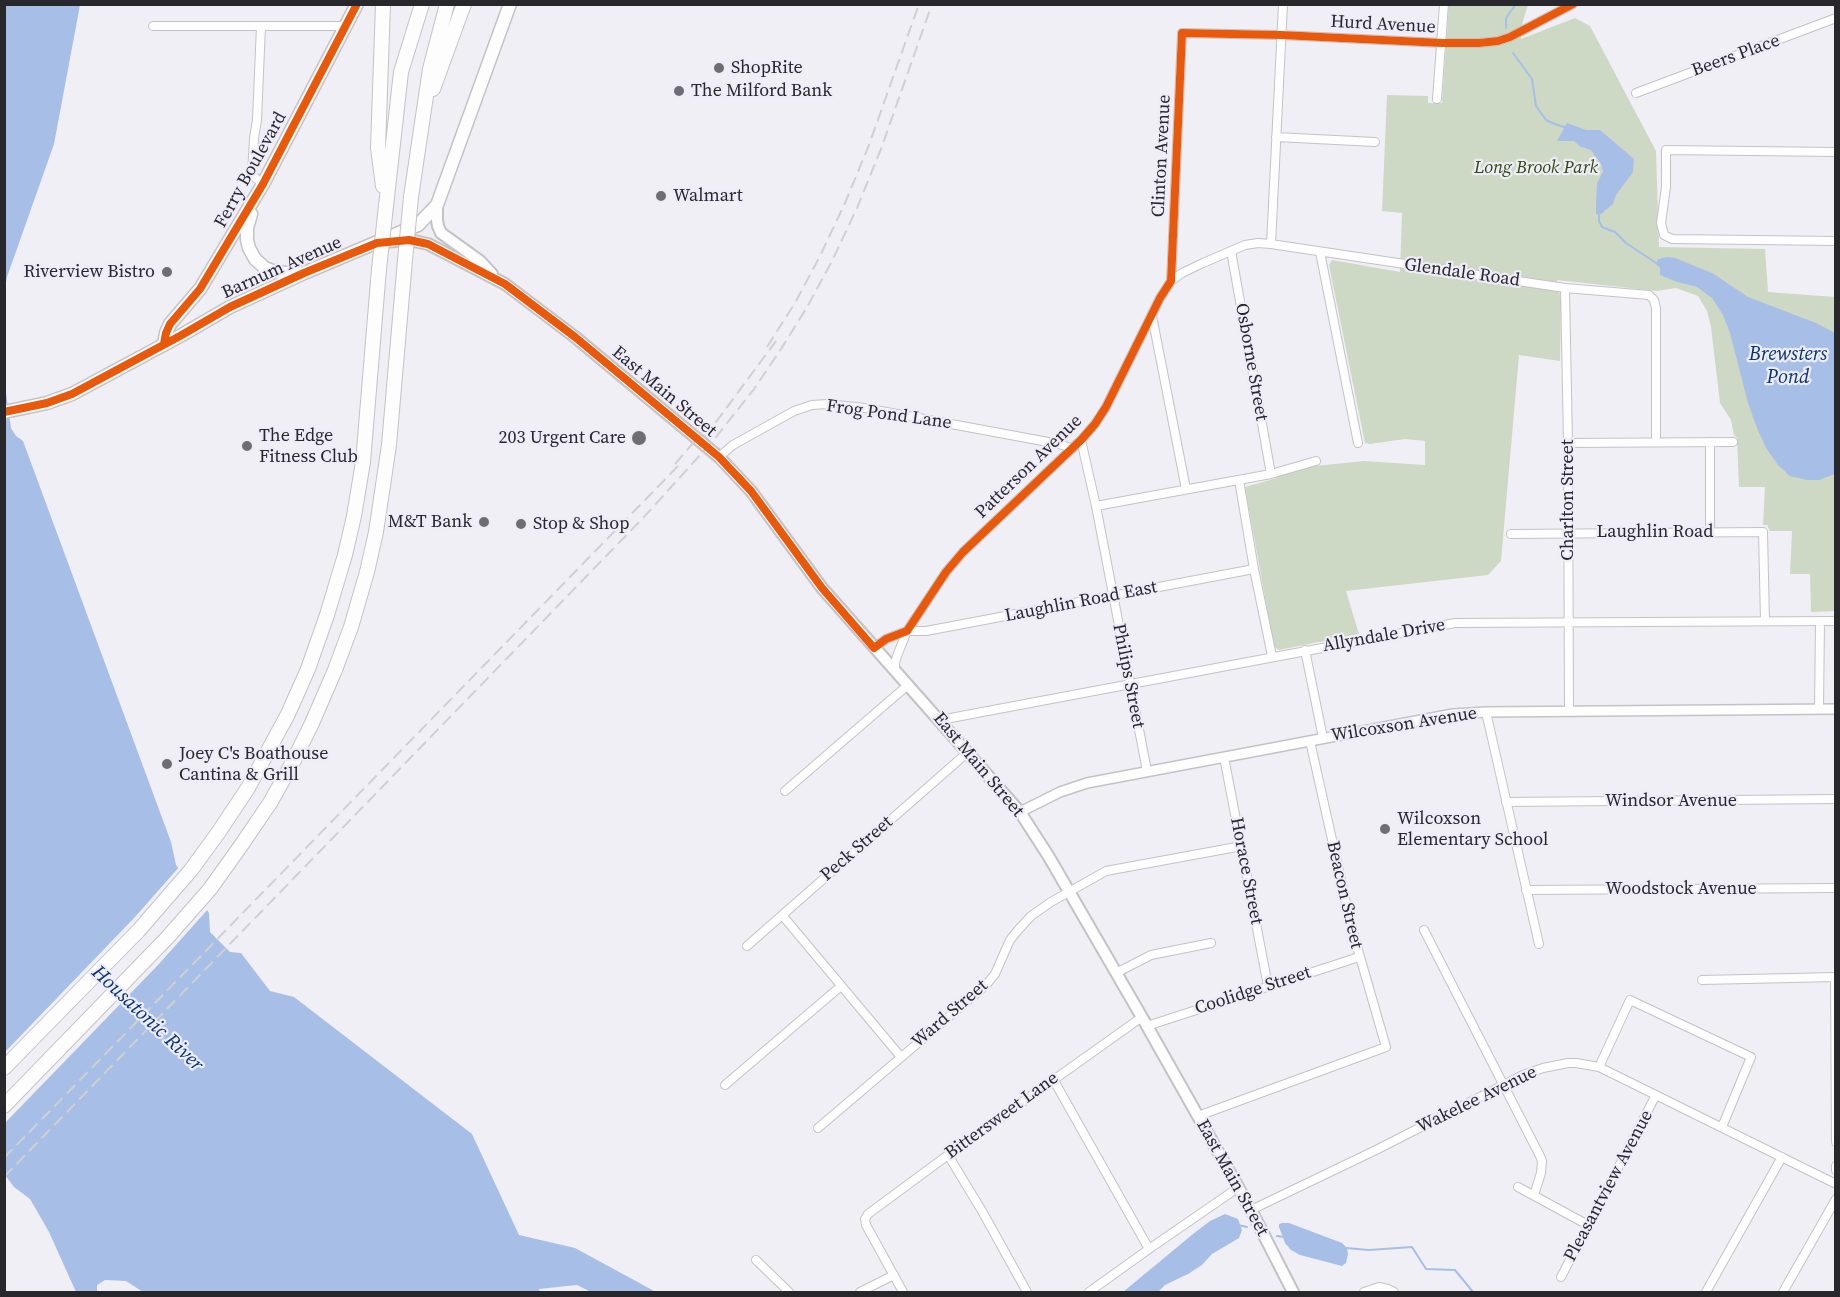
<!DOCTYPE html>
<html>
<head>
<meta charset="utf-8">
<style>
  body { margin:0 }
  #map { position:relative; width:1840px; height:1297px; overflow:hidden; background:#f0eff5; font-family:"Source Serif 4",serif }
  canvas { display:block }
  .frame { position:absolute; inset:0; border:6px solid #28282c; pointer-events:none }
</style>
</head>
<body>
<div id="map">
<canvas width="1840" height="1297"></canvas>
<div class="frame"></div>
</div>
<script>
const ctx = document.querySelector('canvas').getContext('2d');
ctx.lineJoin = 'round';
function fill(path, color) { ctx.fillStyle = color; ctx.fill(path, 'evenodd'); }
const toPath = rows => new Path2D(rows.map(r => 'M' + r).join(''));
function stroke(path, color, width, dash) { ctx.strokeStyle = color; ctx.lineWidth = width; ctx.lineCap = dash ? 'butt' : 'round'; ctx.setLineDash(dash || []); ctx.stroke(path); }
function label(font, color, halo, rows, align = 'center') {
  ctx.font = font + ' "Source Serif 4",serif'; ctx.lineWidth = 4.5; ctx.setLineDash([]); ctx.textBaseline = 'middle'; ctx.strokeStyle = halo; ctx.fillStyle = color; for (const [text, x, y, turn = 0] of rows) {
    ctx.save(); ctx.translate(x, y); ctx.rotate((+turn || 0) * Math.PI / 180); ctx.textAlign = isNaN(turn) ? turn : align; if (halo) ctx.strokeText(text, 0, 0); ctx.fillText(text, 0, 0); ctx.restore();
  }
}
const green = toPath([
  [1449,5,1528,5,1520,31,1521,39,1575,18,1590,26,1656,151,1659,247,1765,249,1768,292,1835,297,1835,611,1811,612,1810,574,1790,574,1792,531,1770,531,1767,525,1763,525,1765,487,1739,487,1737,438,1734,435,1731,420,1720,403,1711,327,1707,311,1698,296,1676,288,1657,291,1557,280,1561,301,1560,361,1519,355,1501,561,1488,575,1346,591,1359,634,1279,650,1274,647,1245,487,1277,478,1277,470,1364,461,1425,465,1425,441,1405,439,1370,444,1365,443,1329,265,1332,260,1400,272,1402,213,1382,211,1387,95,1428,96,1428,103,1442,103]
]);
const water = toPath([
  [5,4,80,5,54,144,7,277,5,288],
  [1567,123,1586,130,1600,130,1634,159,1633,172,1616,195,1613,204,1601,214,1596,214,1596,205,1597,184,1603,171,1601,164,1591,150,1581,147,1574,141,1557,141],
  [1667,257,1675,258,1712,273,1748,297,1816,323,1835,333,1835,474,1819,480,1807,480,1790,476,1778,465,1766,448,1757,428,1748,403,1730,333,1723,315,1712,298,1697,287,1677,282,1660,275,1660,268,1656,264,1658,259],
  [4,378,11,428,16,436,23,441,171,842,176,865,209,913,210,932,230,952,241,953,270,991,294,997,472,1134,519,1235,575,1248,656,1292,591,1292,577,1285,539,1289,540,1292,143,1292,126,1281,105,1280,97,1285,97,1292,76,1292,49,1232,30,1199,14,1187,5,1175],
  [1225,1214,1238,1219,1242,1230,1239,1238,1212,1254,1202,1265,1188,1274,1165,1285,1158,1292,1123,1292,1193,1234,1210,1221],
  [1282,1223,1289,1223,1342,1243,1347,1248,1348,1254,1346,1263,1342,1266,1300,1255,1291,1250,1285,1243,1279,1227,1279,1224]
]);
const pier = toPath([
  [180,866,209,908,158,965,5,1123,5,1052,135,917]
]);
const stream = toPath([
  [1506,28,1506,18,1516,4],
  [1513,53,1532,79,1536,106,1546,120,1555,124,1567,128],
  [1599,213,1599,221,1602,227,1615,232,1626,243,1659,265],
  [1238,1225,1247,1227],
  [1277,1236,1284,1237],
  [1346,1248,1369,1250,1412,1247,1426,1269,1455,1270,1473,1292]
]);
const minor = toPath([
  [153,26,345,26],
  [261,26,257,120,254,138,252,175,263,184],
  [1636,93,1836,18],
  [1437,99,1444,4],
  [1276,137,1375,142],
  [1836,152,1666,150,1666,187,1661,223,1664,235,1672,239,1836,241],
  [1271,244,1565,288,1649,295,1654,300,1656,308,1656,441],
  [1231,251,1271,474],
  [1320,252,1358,443],
  [1171,281,1182,33,1281,35,1442,43,1479,43,1498,41,1510,37,1573,4],
  [1565,288,1568,443,1569,711],
  [1152,316,1186,489],
  [1081,440,1096,506,1147,771],
  [1568,443,1733,442],
  [719,457,733,445,794,411,812,405,827,404,865,408,1059,444,1071,448],
  [1239,480,1254,569,1272,656],
  [1096,506,1271,474,1316,461],
  [1710,532,1710,442],
  [1511,534,1763,532,1765,621],
  [874,648,886,639,907,631,946,572,963,552,1081,440,1095,424,1106,407,1160,298,1171,281,1182,273,1203,263,1245,245,1258,243,1271,244,1283,4],
  [1305,650,1323,738],
  [895,670,895,663,897,656,907,631,926,631,1254,569],
  [1819,709,1820,621],
  [1486,712,1539,944],
  [940,720,1455,623,1836,621],
  [1224,757,1268,986],
  [785,791,908,685],
  [1506,802,1836,799],
  [1526,890,1836,888],
  [782,915,901,1057],
  [1424,930,1540,1156,1542,1161,1541,1173,1534,1195],
  [747,946,968,752],
  [1116,973,1151,955,1211,943],
  [1835,977,1836,1142],
  [1702,980,1836,977],
  [1147,1026,1359,957],
  [1599,1067,1630,1000,1751,1057,1722,1127],
  [1053,1079,1149,1249],
  [725,1085,841,986],
  [1198,1116,1386,1047,1352,929,1310,741],
  [818,1128,985,986,995,974,1010,940,1019,929,1031,916,1051,902,1106,871,1242,846],
  [948,1155,982,1211,1027,1292],
  [1836,1166,1836,1170],
  [1518,1187,1588,1225],
  [1251,1210,1376,1150,1523,1075,1543,1068,1568,1063,1576,1063,1599,1067,1836,1184],
  [756,1260,789,1292],
  [1561,1277,1656,1095],
  [860,1292,894,1275],
  [903,1292,866,1225,865,1219,868,1214,948,1155,1142,1017],
  [1089,1292,1149,1249,1239,1187],
  [1364,1292,1379,1287,1388,1289,1394,1292],
  [1706,1292,1782,1157],
  [1783,1292,1836,1199]
]);
const tertiary = toPath([
  [1020,812,1060,792,1087,783,1453,714,1486,712,1836,709]
]);
const secondary = toPath([
  [437,205,437,220,438,226,441,233,480,261,492,274],
  [383,242,409,240,428,244,505,284,575,337,719,457,751,491,822,588,1020,812,1049,857,1147,1026,1251,1210,1293,1292]
]);
const primary = toPath([
  [251,214,247,228,247,240,249,248,255,259,265,268,273,271,285,273,300,273],
  [164,344,166,333,170,324,200,289,263,184,357,4],
  [4,412,47,403,72,394,180,336,230,307,304,273,418,225,437,205,510,4]
]);
const motorway = toPath([
  [433,89,464,4],
  [383,186,378,148,383,4],
  [411,197,430,69,447,4],
  [386,206,401,72,422,4],
  [4,1068,139,930,191,870,218,833,248,788,288,714,308,669,327,615,345,555,354,516,363,462,379,269],
  [4,1106,167,938,210,889,240,847,270,803,293,762,312,723,335,670,351,627,367,572,376,532,389,445,405,260]
]);
const rail = toPath([
  [767,347,795,303,820,256,845,203,869,145,919,4],
  [705,437,776,341],
  [675,464,706,428],
  [4,1158,682,462],
  [4,1177,643,518,712,442,754,389,781,349,806,309,832,261,857,208,881,149,932,4]
]);
const motorwayBridge = toPath([
  [405,260,411,197],
  [379,269,386,206]
]);
const cycleway = toPath([
  [164,344,166,333,170,324,200,289,263,184,357,4],
  [4,412,47,403,72,394,180,336,230,307,304,273,377,243,409,240,428,244,505,284,575,337,719,457,751,491,822,588,874,648,886,639,907,631,946,572,963,552,1081,440,1095,424,1106,407,1160,298,1171,281,1182,33,1281,35,1442,43,1479,43,1498,41,1510,37,1573,4]
]);
const markers = [
  [719,68,6,"#6e6e72"],
  [679,91,6,"#6e6e72"],
  [661,196,6,"#6e6e72"],
  [167,272,6,"#6e6e72"],
  [639,438,8,"#6e6e72"],
  [247,446,6,"#6e6e72"],
  [484,522,6,"#6e6e72"],
  [521,524,6,"#6e6e72"],
  [167,764,6,"#6e6e72"],
  [1385,829,6,"#6e6e72"]
];
const streetNames = [
  ["Hurd Avenue",1383,25,3],
  ["Beers Place",1736,56,-20],
  ["Clinton Avenue",1162,156,-87],
  ["Ferry Boulevard",251,170,-61],
  ["Barnum Avenue",282,268,-24],
  ["Glendale Road",1462,273,8],
  ["Osborne Street",1251,362,80],
  ["East Main Street",664,392,40],
  ["Frog Pond Lane",889,415,8],
  ["Patterson Avenue",1029,467,-44],
  ["Charlton Street",1568,500,-90],
  ["Laughlin Road",1655,532],
  ["Laughlin Road East",1081,602,-11],
  ["Allyndale Drive",1384,636,-10],
  ["Philips Street",1128,676,79],
  ["Wilcoxson Avenue",1404,725,-9],
  ["East Main Street",978,765,50],
  ["Windsor Avenue",1671,801],
  ["Peck Street",857,849,-41],
  ["Horace Street",1246,871,79],
  ["Woodstock Avenue",1681,889],
  ["Beacon Street",1344,895,77],
  ["Coolidge Street",1253,991,-18],
  ["Ward Street",950,1014,-41],
  ["Wakelee Avenue",1477,1100,-26],
  ["Bittersweet Lane",1002,1116,-36],
  ["East Main Street",1232,1178,61],
  ["Pleasantview Avenue",1609,1186,-62]
];
const poiNames = [
  ["ShopRite",731,68],
  ["The Milford Bank",691,91],
  ["Walmart",673,196],
  ["Riverview Bistro",155,272,"right"],
  ["The Edge",259,436],
  ["Fitness Club",259,457],
  ["203 Urgent Care",626,438,"right"],
  ["M&T Bank",472,522,"right"],
  ["Stop & Shop",533,524],
  ["Joey C's Boathouse",179,754],
  ["Cantina & Grill",179,775],
  ["Wilcoxson",1397,819],
  ["Elementary School",1397,840]
];
const parkNames = [
  ["Long Brook Park",1536,168]
];
const waterNames = [
  ["Brewsters",1788,355],
  ["Pond",1788,378],
  ["Housatonic River",147,1019,43]
];
fill(green, '#cdd9c5');
fill(water, '#a7bfe6');
fill(pier, '#f0eff5');
stroke(stream, '#a7bfe6', 2);
stroke(minor, '#c3c3c7', 10);
stroke(tertiary, '#c3c3c7', 12);
stroke(secondary, '#c3c3c7', 14);
stroke(primary, '#c3c3c7', 15);
stroke(motorway, '#c3c3c7', 16);
stroke(minor, '#fdfdfe', 8);
stroke(tertiary, '#fdfdfe', 9);
stroke(secondary, '#fdfdfe', 10);
stroke(primary, '#fdfdfe', 12);
stroke(motorway, '#fdfdfe', 14);
stroke(rail, '#d0d0d1', 2, [12, 6]);
stroke(motorwayBridge, '#c3c3c7', 16, []);
stroke(motorwayBridge, '#fdfdfe', 14);
stroke(cycleway, '#e8590c', 8);
for (const [x, y, r, color] of markers) { const dot = new Path2D(); dot.arc(x, y, r, 0, 2 * Math.PI); ctx.fillStyle = color; ctx.fill(dot); stroke(dot, '#eeecf8', 2); }
label('18px', '#28282c', '#eeecf8', streetNames);
label('18px', '#28282c', '#eeecf8', poiNames, 'left');
label('italic 18px', '#2f4b0c', '#eeecf8', parkNames);
label('italic 20px', '#073472', '#eeecf8', waterNames);
</script>
</body>
</html>
